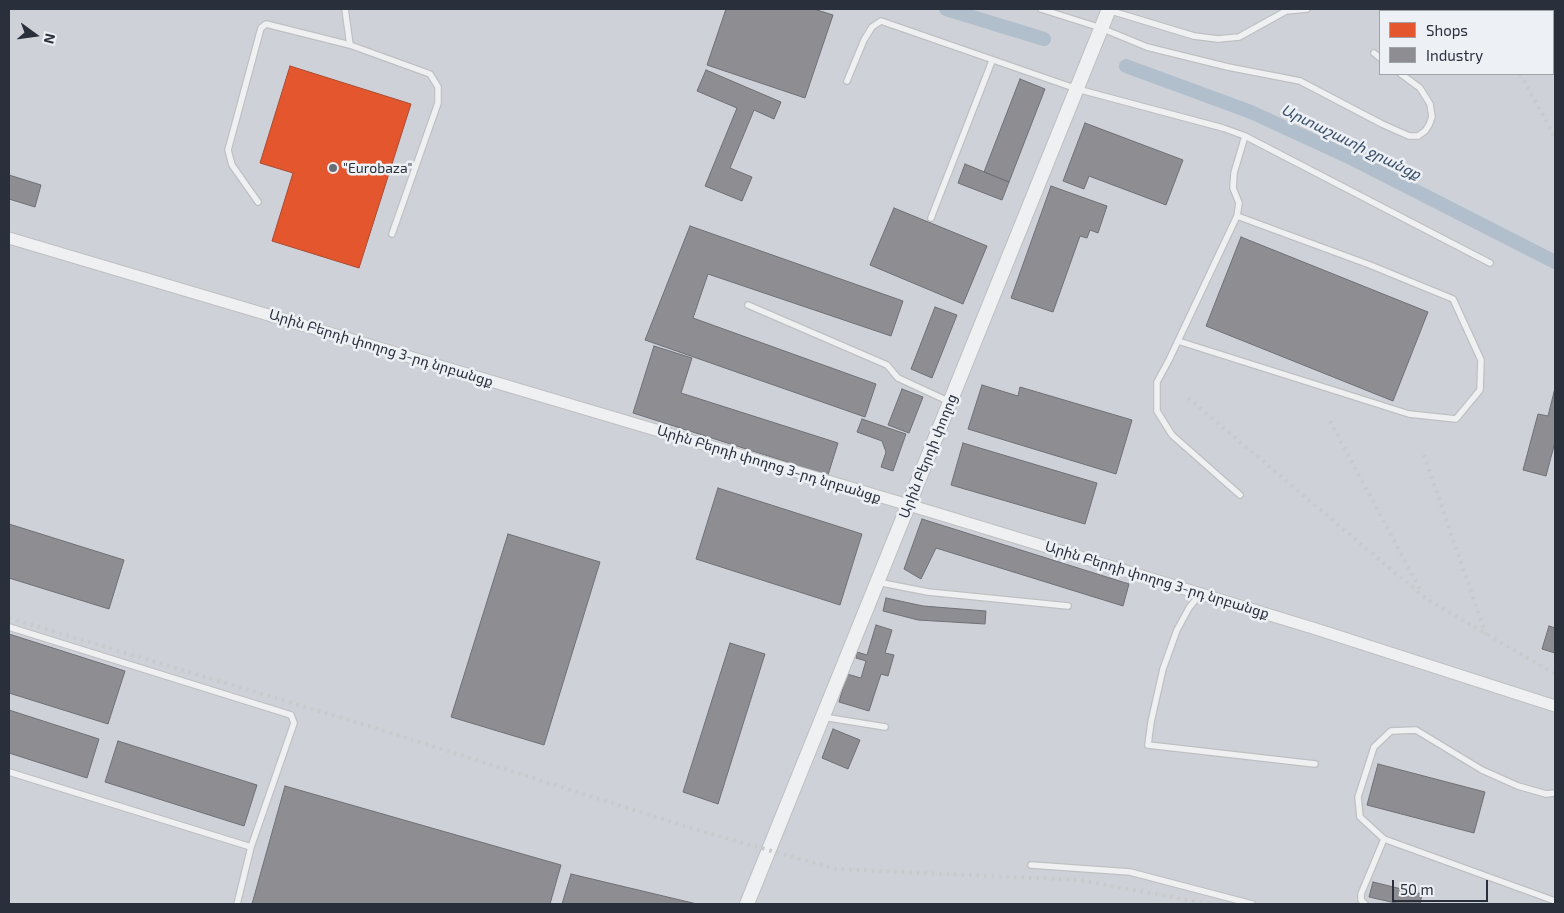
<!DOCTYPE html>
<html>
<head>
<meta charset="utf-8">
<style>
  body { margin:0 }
  #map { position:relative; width:1564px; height:913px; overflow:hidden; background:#e0e2e4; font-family:"Exo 2",sans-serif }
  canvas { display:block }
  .frame { position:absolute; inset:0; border:10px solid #292f3b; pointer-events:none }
  .legend { position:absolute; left:1379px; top:10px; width:175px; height:65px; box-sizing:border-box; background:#edf0f4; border:1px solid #9fa3aa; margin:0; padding:6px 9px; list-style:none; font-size:15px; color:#292f3b }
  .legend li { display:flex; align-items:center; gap:10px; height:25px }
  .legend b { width:25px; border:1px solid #9fa3aa }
  .north { position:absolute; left:10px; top:10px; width:50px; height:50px; -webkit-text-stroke:4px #edf0f4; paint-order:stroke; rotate:104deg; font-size:14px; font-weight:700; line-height:20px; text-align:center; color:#292f3b }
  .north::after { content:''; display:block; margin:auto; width:18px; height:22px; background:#292f3b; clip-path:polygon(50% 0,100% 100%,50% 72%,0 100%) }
  .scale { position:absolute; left:1392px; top:880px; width:96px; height:22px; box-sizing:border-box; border:2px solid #292f3b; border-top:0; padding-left:6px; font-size:15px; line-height:18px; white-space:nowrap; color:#292f3b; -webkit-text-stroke:4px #edf0f4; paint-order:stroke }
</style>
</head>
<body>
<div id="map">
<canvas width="1564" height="913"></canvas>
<div class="frame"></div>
<ul class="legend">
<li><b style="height:14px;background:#e4572e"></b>Shops</li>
<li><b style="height:14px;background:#8d8d92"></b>Industry</li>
</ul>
<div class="north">N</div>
<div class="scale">50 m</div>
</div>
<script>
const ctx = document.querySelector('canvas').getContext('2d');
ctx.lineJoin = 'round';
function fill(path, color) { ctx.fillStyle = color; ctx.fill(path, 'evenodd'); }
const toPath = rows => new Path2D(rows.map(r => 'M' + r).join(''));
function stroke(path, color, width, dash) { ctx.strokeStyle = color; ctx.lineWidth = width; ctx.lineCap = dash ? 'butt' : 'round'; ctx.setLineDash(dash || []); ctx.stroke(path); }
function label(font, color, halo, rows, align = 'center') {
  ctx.font = font + ' "Exo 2","Noto Sans Armenian",sans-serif'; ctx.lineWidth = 5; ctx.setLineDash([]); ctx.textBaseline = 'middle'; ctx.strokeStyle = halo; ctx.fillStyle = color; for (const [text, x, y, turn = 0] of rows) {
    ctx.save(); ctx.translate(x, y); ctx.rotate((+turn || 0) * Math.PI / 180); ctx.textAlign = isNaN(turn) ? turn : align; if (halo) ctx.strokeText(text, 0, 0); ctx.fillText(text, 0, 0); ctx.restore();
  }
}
const built = toPath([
  [9,9,1555,9,1555,904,9,904],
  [1380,11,1553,11,1553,74,1380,74]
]);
const shops = toPath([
  [290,66,411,104,359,268,272,241,293,173,260,163,290,66]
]);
const industry = toPath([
  [726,9,814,9,833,15,805,98,707,65,726,9],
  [706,70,781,102,774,119,754,110,730,168,752,177,742,201,705,186,737,108,697,91,706,70],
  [1020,79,1045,89,1009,182,984,172,1020,79],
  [1085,123,1183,160,1166,205,1089,176,1084,189,1063,181,1085,123],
  [965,164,1009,182,1002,200,958,183,965,164],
  [9,175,41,185,35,207,9,199,9,175],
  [1051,186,1107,206,1098,233,1090,230,1087,238,1080,236,1053,312,1011,298,1051,186],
  [894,208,987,246,963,304,870,265,894,208],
  [690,226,903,301,891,336,708,274,693,318,876,384,865,417,645,340,690,226],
  [1241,237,1428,312,1393,401,1206,326,1241,237],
  [935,307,957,315,932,378,911,369,935,307],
  [654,346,692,358,681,393,838,443,828,475,633,413,654,346],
  [982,385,1018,396,1020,387,1132,420,1116,474,968,429,982,385],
  [1555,388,1555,442,1546,476,1523,470,1538,414,1548,416,1555,388],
  [902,389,923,397,909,433,888,425,902,389],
  [862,419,906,434,893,471,881,467,886,452,882,441,857,432,862,419],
  [963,443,1097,483,1085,524,951,485,963,443],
  [718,488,862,534,840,605,696,559,718,488],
  [922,519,1129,584,1123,606,936,548,921,579,904,569,922,519],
  [9,524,124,560,109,609,9,578,9,524],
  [508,534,600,562,544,745,451,717,508,534],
  [886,598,923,606,986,611,985,624,918,620,883,611,886,598],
  [876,625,892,630,885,653,894,655,888,676,881,674,869,711,839,702,847,674,861,678,866,661,856,658,857,652,867,655,876,625],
  [1549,626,1555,628,1555,653,1542,649,1549,626],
  [9,634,125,671,108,724,9,693,9,634],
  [730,643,765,654,718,804,683,792,730,643],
  [9,710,99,739,87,778,9,753,9,710],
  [833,729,860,740,848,769,822,758,833,729],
  [118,741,257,785,244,826,105,782,118,741],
  [1378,764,1485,792,1474,833,1367,805,1378,764],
  [285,786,561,865,550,904,252,904,285,786],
  [571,874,697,904,562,904,571,874],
  [1373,882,1422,894,1420,904,1400,904,1369,897,1373,882]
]);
const canal = toPath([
  [946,9,1044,39],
  [1126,66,1251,112,1353,159,1555,262]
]);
const service = toPath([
  [345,9,350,45,430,74,438,87,438,103,392,234],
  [1041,9,1101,28,1147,47,1228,67,1300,81,1382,124,1409,136,1418,136,1425,131,1429,125,1432,117,1430,104,1420,88,1401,74],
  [1108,10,1194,36,1218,39,1239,37,1286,11,1307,9],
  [1374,53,1380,58],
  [847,81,864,40,872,27,881,21,1077,89,1223,128,1245,136,1490,263],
  [258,202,232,165,228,150,261,28,266,24,350,45],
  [931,218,992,61],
  [748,305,887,365,898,378,950,402],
  [1178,341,1409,414,1456,419,1480,390,1481,360,1453,299,1370,265,1237,216],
  [1240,495,1172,435,1157,411,1157,382,1169,360,1237,216,1239,203,1233,188,1234,173,1245,136],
  [877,582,928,592,1068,606],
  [1200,594,1189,608,1177,630,1163,669,1151,722,1148,745,1315,764],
  [9,627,291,715,294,723,251,847,237,904],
  [823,717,885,727],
  [9,772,251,847],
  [1384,839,1555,901],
  [1031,865,1130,872,1252,904],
  [1365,904,1361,900,1361,894,1384,839,1360,817,1358,797,1374,747,1391,731,1416,730,1482,770,1518,786,1546,794,1555,793]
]);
const minor = toPath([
  [9,238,932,512,1316,629,1555,706]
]);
const tertiary = toPath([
  [747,904,1109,9]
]);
const rail = toPath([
  [1463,9,1466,11],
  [1520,74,1555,137],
  [1188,398,1425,598,1555,674],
  [1330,421,1422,593],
  [1424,455,1486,635],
  [9,618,372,727,697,830,836,869,1079,880,1209,904]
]);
const markers = [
  [333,168,5,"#696e76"]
];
const poiNames = [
  ["\"Eurobaza\"",343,168]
];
const streetNames = [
  ["Արին Բերդի փողոց 3-րդ նրբանցք",381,348,17],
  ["Արին Բերդի փողոց",928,456,-68],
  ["Արին Բերդի փողոց 3-րդ նրբանցք",769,464,17],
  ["Արին Բերդի փողոց 3-րդ նրբանցք",1157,580,17]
];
const waterNames = [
  ["Արտաշատի ջրանցք",1351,142,26]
];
fill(built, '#ced1d7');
fill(shops, '#e4572e');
stroke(shops, '#ac4b32', 1);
fill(industry, '#8d8d92');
stroke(industry, '#6f7178', 1);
stroke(canal, '#b1becc', 14);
stroke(service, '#bec0c2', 8);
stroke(minor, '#bec0c2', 13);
stroke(tertiary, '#bec0c2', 16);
stroke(service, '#eff0f1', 5.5);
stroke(minor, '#eff0f1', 11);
stroke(tertiary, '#eff0f1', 14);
stroke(rail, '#c8cacc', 4, [2.5, 5]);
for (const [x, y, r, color] of markers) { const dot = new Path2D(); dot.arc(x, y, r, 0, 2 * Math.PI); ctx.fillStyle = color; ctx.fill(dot); stroke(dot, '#edf0f4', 2); }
label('14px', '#292f3b', '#edf0f4', poiNames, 'left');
label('14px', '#292f3b', '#edf0f4', streetNames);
label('italic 15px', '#384d69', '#edf0f4', waterNames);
</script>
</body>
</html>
